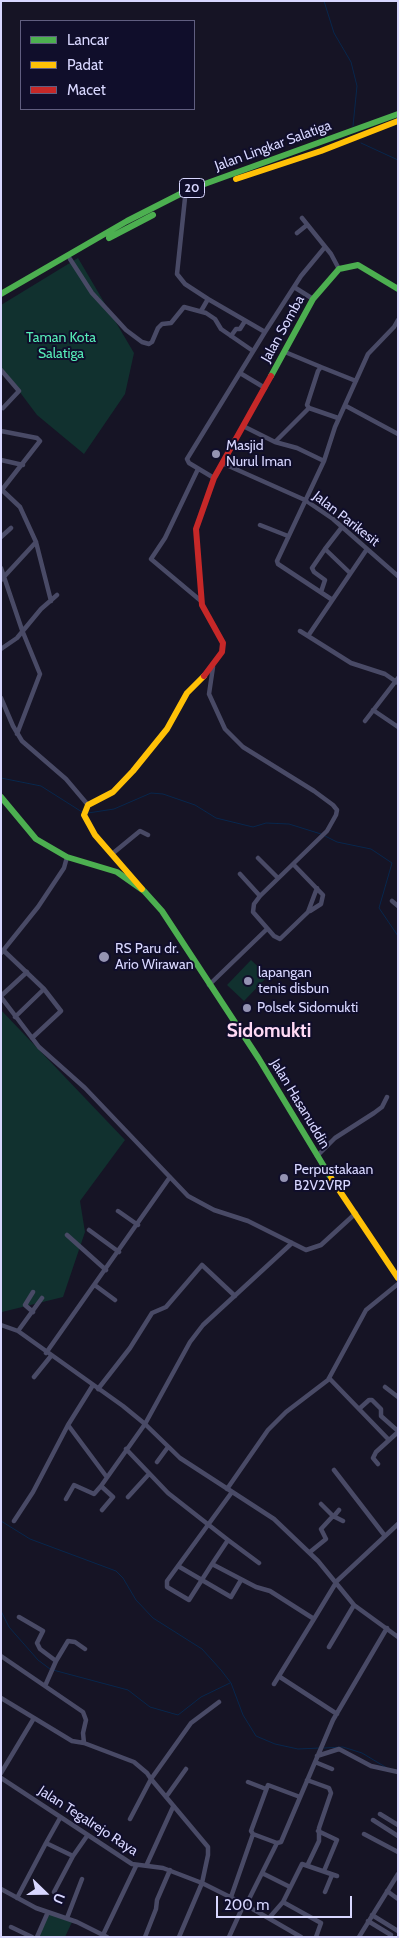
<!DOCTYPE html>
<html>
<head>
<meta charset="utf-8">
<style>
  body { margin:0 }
  #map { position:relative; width:399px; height:1938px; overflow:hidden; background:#161425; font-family:Cabin,sans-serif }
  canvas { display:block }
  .frame { position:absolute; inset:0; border:2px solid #d8d7ff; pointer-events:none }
  .legend { position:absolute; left:20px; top:20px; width:175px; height:90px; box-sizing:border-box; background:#100e2b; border:1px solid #605e80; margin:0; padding:6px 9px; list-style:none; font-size:15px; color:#d8d7ff }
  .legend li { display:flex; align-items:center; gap:10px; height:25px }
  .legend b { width:25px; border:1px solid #605e80 }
  .north { position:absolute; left:20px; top:1868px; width:50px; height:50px; -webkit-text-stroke:4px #100e2b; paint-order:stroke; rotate:112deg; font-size:14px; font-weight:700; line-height:20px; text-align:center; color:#d8d7ff }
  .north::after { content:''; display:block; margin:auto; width:18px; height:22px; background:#d8d7ff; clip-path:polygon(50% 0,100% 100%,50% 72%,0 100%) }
  .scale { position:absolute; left:216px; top:1896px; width:136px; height:22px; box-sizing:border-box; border:2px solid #d8d7ff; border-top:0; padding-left:6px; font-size:15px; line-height:18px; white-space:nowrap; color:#d8d7ff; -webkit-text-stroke:4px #100e2b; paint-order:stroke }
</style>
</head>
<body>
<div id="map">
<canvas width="399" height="1938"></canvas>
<div class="frame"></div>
<ul class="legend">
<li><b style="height:6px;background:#4caf50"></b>Lancar</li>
<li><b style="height:6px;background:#ffc107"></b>Padat</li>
<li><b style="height:6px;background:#c62828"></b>Macet</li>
</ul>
<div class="north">U</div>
<div class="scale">200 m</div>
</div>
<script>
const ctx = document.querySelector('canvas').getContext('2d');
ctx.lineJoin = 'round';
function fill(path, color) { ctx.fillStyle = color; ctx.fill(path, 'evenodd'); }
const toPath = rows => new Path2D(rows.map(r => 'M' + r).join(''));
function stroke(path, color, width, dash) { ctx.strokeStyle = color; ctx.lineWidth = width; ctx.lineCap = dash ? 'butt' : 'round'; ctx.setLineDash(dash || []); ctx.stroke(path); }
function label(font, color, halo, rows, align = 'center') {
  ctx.font = font + ' Cabin,sans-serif'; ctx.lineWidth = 4; ctx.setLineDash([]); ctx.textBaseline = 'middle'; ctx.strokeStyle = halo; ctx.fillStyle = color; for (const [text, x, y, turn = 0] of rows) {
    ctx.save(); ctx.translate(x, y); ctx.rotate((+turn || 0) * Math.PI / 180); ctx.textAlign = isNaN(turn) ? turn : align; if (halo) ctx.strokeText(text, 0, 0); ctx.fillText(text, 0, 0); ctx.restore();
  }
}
const green = toPath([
  [78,258,134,353,125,394,84,454,37,415,1,367,1,305],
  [251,960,268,976,244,1001,227,985],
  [1,1010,125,1140,80,1201,85,1232,63,1297,2,1312],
  [49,1914,72,1922,65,1937,38,1937]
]);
const stream = toPath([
  [324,1,334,33,351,62,357,86,353,126],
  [361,143,398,160],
  [1,778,41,786,82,812],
  [88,813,114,809,151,793,163,794,195,805,216,818,253,827,266,823,289,824,321,834],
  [325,836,337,842,371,849,392,863,379,908,398,936],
  [1,1521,30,1539,116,1571,123,1578,136,1600,153,1618,202,1649,221,1670,231,1683,243,1715,256,1736,275,1744,298,1749,320,1748],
  [1,1611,9,1627,38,1660,50,1669],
  [53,1670,128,1690,150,1707,178,1715,201,1697,230,1683],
  [324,1748,343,1747,362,1753,387,1768]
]);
const street = toPath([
  [185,198,177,274,185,284,208,299],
  [302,218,331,254,339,269],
  [297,233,307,225],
  [70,259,92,293,126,330,142,342,149,344,152,342,158,328,162,324,171,323,184,307,206,313,215,319,221,329,253,351],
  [294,287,313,299],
  [201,311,208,299,265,332],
  [231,336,236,329,240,329,245,321],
  [285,352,321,367],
  [1,370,19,391,3,408],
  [240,373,265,388],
  [346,406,398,434],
  [309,408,275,442,297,448,324,461],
  [338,418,309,408,307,405,318,371,321,367,356,381],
  [243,426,275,442],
  [1,431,37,438,40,441,1,491],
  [1,460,23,465],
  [222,463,305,500,333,519,398,576],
  [198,469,165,538,151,559,201,601],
  [214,478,189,463,187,459,265,332,301,276,325,247],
  [2,490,20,507,36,542,51,601],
  [260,525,288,536],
  [1,537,11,528],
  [325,549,342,527],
  [1,568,22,630,40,674,17,734],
  [1,580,36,542],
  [321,592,325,580,314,572,312,568,325,549,350,573],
  [331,599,278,564,277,561,324,461,335,427,368,354,394,327,398,320],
  [300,631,351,663,385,674,398,683],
  [308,636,367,549],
  [1,649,17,638,41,609,57,595],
  [213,667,209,694,225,729,243,747,314,791,333,805,337,810,336,815,327,831,260,896,254,904,253,912,274,936,280,939,308,912,317,888],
  [1,698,13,726,22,741,66,779,88,805],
  [373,710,398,727],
  [365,721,398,678],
  [112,854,140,831,148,835],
  [258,858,278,878],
  [293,864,323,895,321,904,310,911],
  [240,874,260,896],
  [392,901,398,906],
  [3,950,44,989,61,1011,32,1038],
  [1,953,38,907,64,868,67,857],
  [209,985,267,929],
  [1,996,27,972],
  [1,997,39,1047,85,1088,188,1196,214,1210,248,1221,306,1250,321,1245,356,1213],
  [15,1017,44,989],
  [317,1156,335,1138,374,1113,382,1107,387,1097],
  [118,1211,138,1225],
  [89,1230,119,1252],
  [67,1235,106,1270],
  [96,1286,115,1300],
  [33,1292,25,1305,33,1312],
  [1,1325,18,1331,123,1406,145,1424,180,1458,274,1519,318,1561,354,1605,398,1637],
  [18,1331,42,1298],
  [46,1353,170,1177],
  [34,1377,51,1356],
  [329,1378,389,1440],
  [385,1387,398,1397],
  [98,1389,130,1348,152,1313,166,1307,202,1265,235,1296],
  [359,1409,369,1400,372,1400,381,1409,381,1416,398,1431],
  [68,1425,106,1476],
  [126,1449,168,1493,228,1540,212,1564],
  [157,1462,168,1447],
  [378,1464,373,1458,376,1452,398,1432],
  [334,1470,385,1536],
  [227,1489,268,1430,286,1412,328,1380,366,1310,398,1284],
  [232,1492,167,1581,167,1587,189,1600,212,1564,256,1587,270,1591,314,1619,337,1581,398,1524],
  [128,1497,149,1474],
  [66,1499,74,1485,94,1494,101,1486],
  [321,1504,333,1516],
  [102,1510,113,1497,101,1486,145,1424,190,1342,203,1325,292,1243],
  [334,1516,339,1510],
  [14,1521,33,1492,68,1425,93,1385],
  [228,1540,259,1563],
  [310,1552,326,1539,321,1529,333,1516,343,1521],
  [178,1566,231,1597,241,1580],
  [19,1617,43,1631,37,1643,40,1649,56,1661],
  [329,1647,354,1605],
  [1,1656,83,1712,86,1720,83,1733,84,1743,134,1762,147,1773,151,1779,130,1819],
  [280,1677,337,1714],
  [274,1684,314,1619],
  [45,1686,56,1661,68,1641,75,1642,85,1649],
  [1,1698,72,1741,84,1743],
  [317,1756,339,1749,371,1766,398,1772],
  [315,1762,332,1769],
  [1,1773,34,1718],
  [1,1778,132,1864,163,1868,202,1883,244,1904,301,1937],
  [307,1780,329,1788,331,1793,319,1828,319,1841,308,1864],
  [248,1782,266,1789],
  [166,1797,186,1769],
  [380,1814,398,1825],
  [373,1820,398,1836],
  [318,1831,337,1840,324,1871],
  [253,1834,251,1831,268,1785,300,1797],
  [364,1834,398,1852],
  [46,1843,60,1818],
  [147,1864,173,1807],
  [262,1873,290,1887],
  [1,1889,36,1908,77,1922,107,1937],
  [387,1891,398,1899],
  [54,1892,73,1856],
  [325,1892,332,1875],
  [231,1897,253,1834,277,1843,281,1842,333,1720,387,1628],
  [17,1898,46,1843,73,1856,87,1836],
  [283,1902,321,1923,316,1937],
  [246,1905,277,1843],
  [372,1915,398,1931],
  [67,1918,82,1879],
  [269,1918,283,1902,302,1864,337,1876],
  [368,1921,391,1935,390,1937],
  [11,1927,32,1937],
  [37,1937,48,1912],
  [102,1937,136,1866],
  [145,1937,156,1909,157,1900,170,1870],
  [179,1937,202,1883,208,1855,208,1847,151,1779,191,1723,219,1702],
  [229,1937,244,1904],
  [359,1937,398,1874]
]);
const fast = toPath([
  [109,238,153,215],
  [1,294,127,221,188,190,398,114],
  [271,376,313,299,339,269,358,265,398,289],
  [1,797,36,839,67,857,117,872,144,891,162,911,259,1059,331,1178]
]);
const slow = toPath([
  [236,179,321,151,398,121],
  [142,889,95,835,84,815,88,805,113,792,133,771,167,729,187,693,204,676],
  [331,1178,398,1278]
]);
const jam = toPath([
  [204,676,222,652,223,643,202,605,196,529,214,478,271,376]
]);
const markers = [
  [216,454,5,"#9493b3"],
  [104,957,6,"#9493b3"],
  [248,981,5,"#9493b3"],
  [247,1008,5,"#9493b3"],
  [284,1178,5,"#9493b3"]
];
const shields = [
  [192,188,25]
];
const shieldNames = [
  ["20",192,188]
];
const streetNames = [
  ["Jalan Lingkar Salatiga",273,146,-20],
  ["Jalan Somba",283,329,-61],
  ["Jalan Parikesit",346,519,38],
  ["Jalan Hasanuddin",300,1104,59],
  ["Jalan Tegalrejo Raya",88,1821,33]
];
const parkNames = [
  ["Taman Kota",61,338],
  ["Salatiga",61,354]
];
const poiNames = [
  ["Masjid",226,446],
  ["Nurul Iman",226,462],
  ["RS Paru dr.",115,949],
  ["Ario Wirawan",115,965],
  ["lapangan",258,973],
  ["tenis disbun",258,989],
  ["Polsek Sidomukti",257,1008],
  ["Perpustakaan",294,1170],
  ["B2V2VRP",294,1186]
];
const districtNames = [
  ["Sidomukti",269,1031]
];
fill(green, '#11312f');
stroke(stream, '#08274d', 1);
stroke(street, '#494a66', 4.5);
stroke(fast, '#4caf50', 6);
stroke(slow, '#ffc107', 6);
stroke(jam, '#c62828', 6);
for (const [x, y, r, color] of markers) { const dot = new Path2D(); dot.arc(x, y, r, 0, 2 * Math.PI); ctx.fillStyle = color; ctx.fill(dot); stroke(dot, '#100e2b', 2); }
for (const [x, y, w] of shields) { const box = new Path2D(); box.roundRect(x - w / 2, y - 9.5, w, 19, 4); ctx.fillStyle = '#100e2b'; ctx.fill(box); stroke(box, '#d8d7ff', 1); }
label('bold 12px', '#d8d7ff', null, shieldNames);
label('14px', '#d8d7ff', '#100e2b', streetNames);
label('14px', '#56edb8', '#100e2b', parkNames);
label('14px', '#d8d7ff', '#100e2b', poiNames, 'left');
label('bold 19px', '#ffd9f5', '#100e2b', districtNames);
</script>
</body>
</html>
